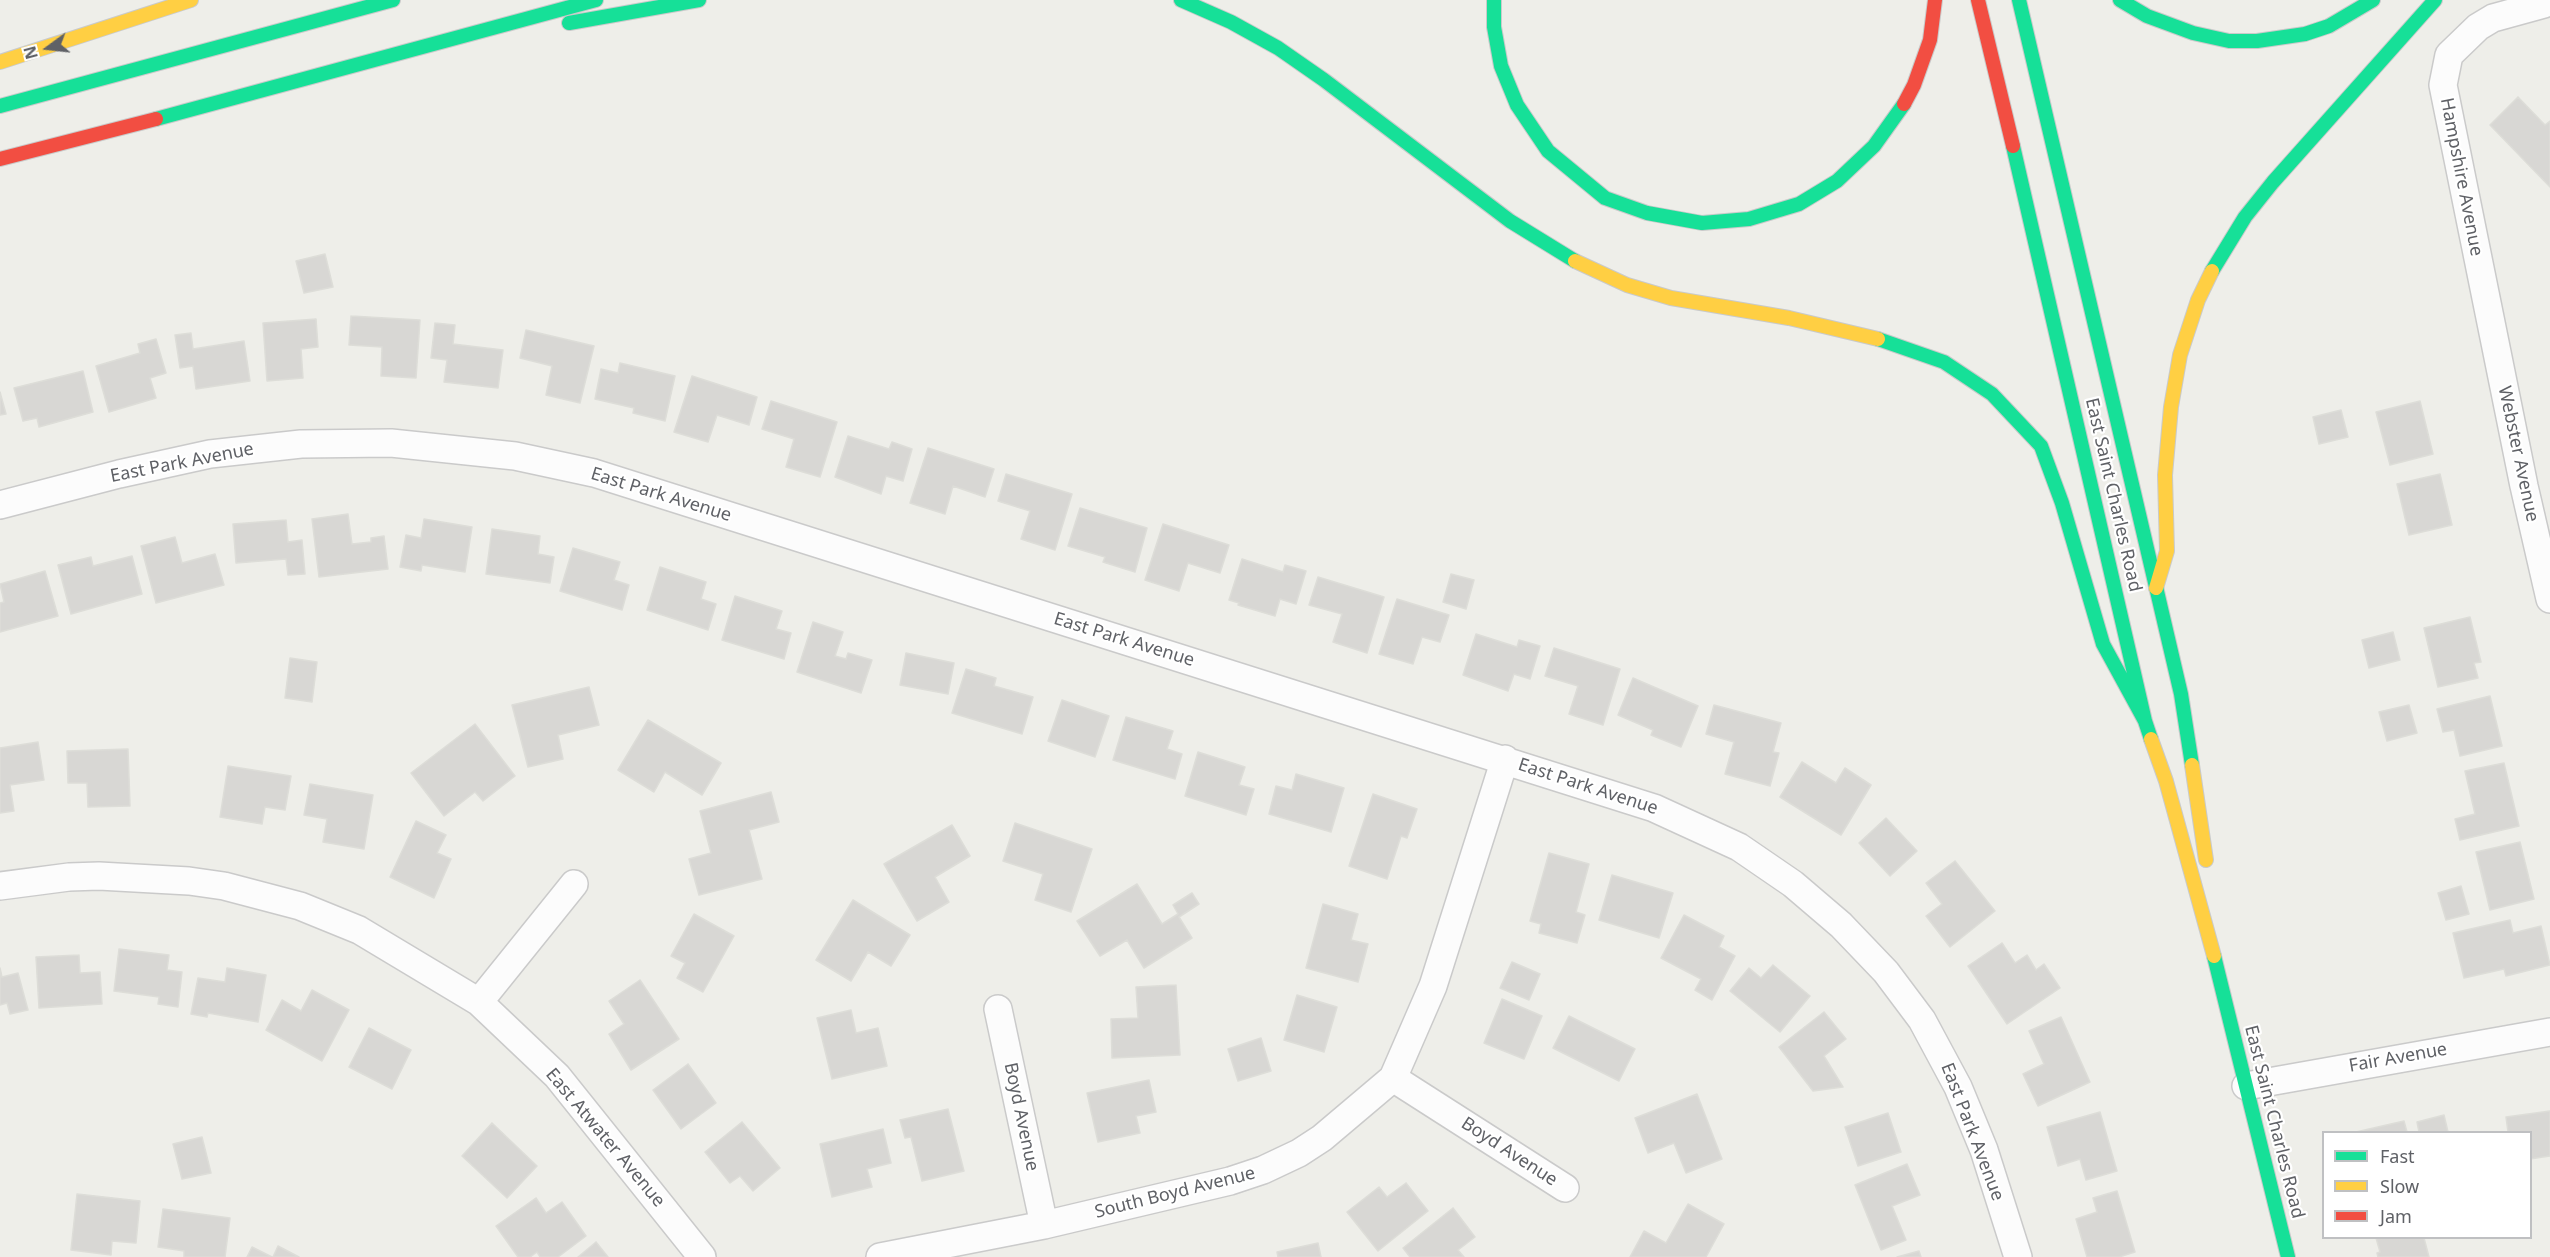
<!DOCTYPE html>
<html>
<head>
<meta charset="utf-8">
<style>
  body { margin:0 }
  #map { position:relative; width:2550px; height:1257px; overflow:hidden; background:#eeeee9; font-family:"Noto Sans",sans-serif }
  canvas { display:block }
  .legend { position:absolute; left:2322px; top:1131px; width:210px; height:108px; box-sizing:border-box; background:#fff; border:2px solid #bfc0c2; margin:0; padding:8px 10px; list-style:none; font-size:18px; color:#5f6166 }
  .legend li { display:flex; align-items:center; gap:12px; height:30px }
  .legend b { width:30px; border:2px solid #bfc0c2 }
  .north { position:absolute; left:18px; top:18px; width:60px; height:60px; -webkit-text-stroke:4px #fff; paint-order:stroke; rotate:255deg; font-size:16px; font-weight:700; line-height:24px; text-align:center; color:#5f6166 }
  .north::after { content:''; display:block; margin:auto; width:21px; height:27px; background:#5f6166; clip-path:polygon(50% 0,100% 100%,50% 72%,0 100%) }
</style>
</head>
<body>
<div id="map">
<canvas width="2550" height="1257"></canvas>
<ul class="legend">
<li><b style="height:8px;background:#16e098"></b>Fast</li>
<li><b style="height:8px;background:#ffcf43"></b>Slow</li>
<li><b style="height:8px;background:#f24e42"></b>Jam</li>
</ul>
<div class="north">N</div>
</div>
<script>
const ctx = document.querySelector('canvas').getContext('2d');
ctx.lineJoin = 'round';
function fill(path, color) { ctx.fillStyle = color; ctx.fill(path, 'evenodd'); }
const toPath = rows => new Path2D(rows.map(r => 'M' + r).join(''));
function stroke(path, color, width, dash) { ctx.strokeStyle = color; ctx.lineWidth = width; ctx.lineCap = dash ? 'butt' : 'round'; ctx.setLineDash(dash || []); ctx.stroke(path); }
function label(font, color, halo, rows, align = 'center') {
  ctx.font = font + ' "Noto Sans",sans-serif'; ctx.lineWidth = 4.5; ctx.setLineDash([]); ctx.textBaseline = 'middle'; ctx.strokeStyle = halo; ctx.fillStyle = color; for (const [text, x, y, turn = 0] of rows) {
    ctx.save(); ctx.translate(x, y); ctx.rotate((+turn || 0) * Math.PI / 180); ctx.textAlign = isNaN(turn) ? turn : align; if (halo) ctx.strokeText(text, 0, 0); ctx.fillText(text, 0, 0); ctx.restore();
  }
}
const building = toPath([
  [2518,97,2545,125,2550,121,2550,187,2490,125,2518,97],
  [325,254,333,287,304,293,296,261,325,254],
  [351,316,420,320,416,378,381,376,382,347,349,345,351,316],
  [316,319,318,347,301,349,303,378,267,381,263,323,316,319],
  [435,323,455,325,453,344,503,350,498,388,444,382,447,360,431,358,435,323],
  [526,330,594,346,580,403,546,395,552,366,520,358,526,330],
  [191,333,193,349,244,341,250,381,196,389,193,366,180,368,175,335,191,333],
  [156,339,166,373,150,378,156,398,109,412,96,366,140,353,138,344,156,339],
  [620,363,675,376,665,421,633,413,634,408,595,399,601,369,618,373,620,363],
  [83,371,93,412,39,427,37,418,23,421,14,388,83,371],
  [692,376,757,397,749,425,717,415,708,442,674,432,692,376],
  [0,392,6,414,0,415,0,392],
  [771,401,837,422,820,477,786,467,794,439,762,429,771,401],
  [2420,401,2433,454,2390,465,2376,412,2420,401],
  [2341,410,2348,437,2319,444,2313,417,2341,410],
  [848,436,889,449,892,442,912,449,903,481,886,476,881,494,835,477,848,436],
  [928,448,994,469,985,497,953,486,945,514,910,503,928,448],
  [1006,474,1072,494,1055,550,1021,539,1030,511,998,501,1006,474],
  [2440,474,2452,525,2409,535,2397,484,2440,474],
  [1080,508,1147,528,1135,572,1103,562,1105,557,1068,546,1080,508],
  [348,514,352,544,371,542,371,538,384,536,388,569,319,577,312,519,348,514],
  [424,519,472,527,465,572,422,565,421,571,400,567,406,535,421,538,424,519],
  [286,520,288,542,302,540,305,574,288,575,286,559,236,563,233,524,286,520],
  [1163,524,1229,545,1220,573,1188,563,1179,591,1145,580,1163,524],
  [492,529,540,536,538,554,554,557,550,583,486,574,492,529],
  [175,537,182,563,215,554,224,585,156,603,141,546,175,537],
  [573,548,620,562,614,580,629,585,622,610,560,591,573,548],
  [132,556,142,594,71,614,58,565,91,557,93,566,132,556],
  [1242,559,1283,572,1285,565,1306,571,1296,604,1280,599,1275,616,1238,605,1239,603,1229,600,1242,559],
  [660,567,706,582,701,599,716,604,708,630,647,610,660,567],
  [45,571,58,616,0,632,0,603,4,602,0,584,45,571],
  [1451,574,1474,580,1466,609,1443,602,1451,574],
  [1318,577,1384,597,1367,653,1333,642,1342,614,1309,605,1318,577],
  [735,596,782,611,776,629,791,633,784,659,722,640,735,596],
  [1397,599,1449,615,1440,642,1422,637,1413,664,1379,654,1397,599],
  [2470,617,2481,662,2474,663,2478,678,2438,687,2424,628,2470,617],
  [813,622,843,632,835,656,846,659,848,653,872,660,861,693,797,672,813,622],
  [2393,632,2400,660,2369,668,2362,640,2393,632],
  [1476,634,1517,647,1519,640,1540,646,1530,679,1514,674,1508,691,1463,675,1476,634],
  [1554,648,1620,669,1603,725,1569,714,1578,686,1545,676,1554,648],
  [906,653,954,663,948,694,900,685,906,653],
  [290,658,317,662,312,702,285,698,290,658],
  [966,669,996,678,994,686,1033,697,1022,734,952,713,966,669],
  [1633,678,1698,706,1681,747,1651,735,1653,730,1618,715,1633,678],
  [589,687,599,725,558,735,563,759,528,767,512,705,589,687],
  [2490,696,2502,746,2460,756,2454,730,2443,732,2437,709,2490,696],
  [1062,700,1109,716,1095,757,1048,741,1062,700],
  [1714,705,1781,723,1773,752,1779,753,1770,786,1725,774,1734,742,1706,734,1714,705],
  [2409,705,2417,733,2387,741,2379,712,2409,705],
  [1126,717,1173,731,1167,749,1182,754,1175,779,1113,760,1126,717],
  [648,720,721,763,702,795,665,772,654,792,618,770,648,720],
  [475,724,515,776,483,801,475,792,444,816,411,773,475,724],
  [38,742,44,780,10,785,14,811,0,813,0,748,38,742],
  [128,749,130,806,88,807,87,783,68,783,67,751,128,749],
  [1198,752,1245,767,1239,785,1254,789,1246,815,1185,796,1198,752],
  [1802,762,1836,783,1845,768,1871,785,1841,835,1780,797,1802,762],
  [2504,763,2519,826,2460,840,2455,819,2475,814,2465,771,2504,763],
  [228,766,291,776,285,810,265,807,262,824,220,817,228,766],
  [1296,774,1344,788,1331,832,1269,814,1276,786,1292,790,1296,774],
  [310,784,373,795,364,849,323,842,327,819,304,815,310,784],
  [771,792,779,822,749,830,762,879,699,895,689,859,711,853,700,811,771,792],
  [1373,794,1417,809,1407,838,1401,836,1387,879,1349,866,1373,794],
  [1886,818,1917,851,1890,876,1859,843,1886,818],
  [416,821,446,835,437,853,451,859,434,898,390,877,416,821],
  [1015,823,1092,849,1071,912,1035,900,1043,874,1003,861,1015,823],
  [952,825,970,856,935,877,949,902,917,921,884,864,952,825],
  [2520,842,2534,899,2490,910,2476,852,2520,842],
  [1549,853,1589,864,1576,912,1585,915,1577,943,1539,933,1541,924,1530,921,1549,853],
  [1955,861,1995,911,1950,947,1926,916,1942,904,1926,883,1955,861],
  [1612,875,1673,893,1659,938,1599,920,1612,875],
  [1137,884,1162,924,1178,914,1173,905,1192,893,1199,904,1179,917,1192,938,1144,968,1127,940,1100,956,1077,921,1137,884],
  [2461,886,2469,914,2446,920,2438,893,2461,886],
  [853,900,910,935,891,966,868,952,851,981,816,960,853,900],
  [1323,904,1358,914,1351,940,1368,944,1358,982,1306,968,1323,904],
  [694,914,734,936,703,992,677,978,685,963,671,956,694,914],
  [1684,915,1724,936,1719,947,1735,956,1712,1000,1695,990,1701,979,1661,958,1684,915],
  [2510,920,2513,933,2541,926,2550,965,2506,976,2504,969,2464,978,2453,933,2510,920],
  [2002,943,2015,963,2027,955,2036,970,2044,964,2060,988,2007,1024,1968,966,2002,943],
  [119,949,169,955,167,970,182,972,178,1007,158,1004,159,997,114,991,119,949],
  [79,955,80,973,100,972,102,1004,39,1008,36,957,79,955],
  [1512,962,1540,974,1529,1000,1500,988,1512,962],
  [1773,965,1810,996,1780,1032,1730,991,1749,968,1761,978,1773,965],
  [0,968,2,977,18,973,28,1010,10,1014,7,1003,0,1005,0,968],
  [227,968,266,975,258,1022,208,1013,207,1017,191,1014,198,978,225,982,227,968],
  [640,980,679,1039,631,1070,609,1034,624,1024,609,1001,640,980],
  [1176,985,1180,1055,1112,1058,1111,1019,1138,1018,1136,987,1176,985],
  [312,990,349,1010,322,1061,266,1030,282,1000,301,1011,312,990],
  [1297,995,1337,1007,1324,1052,1284,1040,1297,995],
  [1502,999,1542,1016,1524,1059,1484,1043,1502,999],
  [851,1010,856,1033,878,1028,887,1066,832,1079,817,1018,851,1010],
  [1824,1012,1846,1039,1824,1056,1843,1087,1813,1091,1779,1047,1824,1012],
  [1569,1016,1635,1049,1619,1081,1553,1048,1569,1016],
  [2061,1017,2090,1082,2038,1106,2023,1074,2044,1064,2029,1031,2061,1017],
  [369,1028,411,1050,392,1089,349,1067,369,1028],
  [1261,1038,1271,1071,1238,1081,1228,1049,1261,1038],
  [688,1064,716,1103,681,1129,653,1090,688,1064],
  [1149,1080,1156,1112,1136,1116,1140,1133,1098,1142,1087,1093,1149,1080],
  [1697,1094,1722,1159,1686,1173,1674,1143,1648,1153,1635,1118,1697,1094],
  [948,1109,964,1171,922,1181,911,1137,905,1138,900,1120,948,1109],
  [2550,1111,2550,1156,2530,1159,2530,1132,2508,1132,2506,1117,2550,1111],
  [2100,1112,2117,1171,2086,1180,2080,1159,2058,1166,2047,1127,2100,1112],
  [1888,1113,1901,1152,1858,1166,1845,1127,1888,1113],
  [2444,1115,2448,1132,2419,1132,2417,1122,2444,1115],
  [2404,1121,2407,1132,2356,1132,2404,1121],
  [742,1122,780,1168,753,1191,740,1176,730,1183,705,1152,742,1122],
  [492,1123,537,1166,507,1198,462,1156,492,1123],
  [883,1129,891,1163,867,1169,872,1187,832,1197,820,1144,883,1129],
  [202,1137,211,1173,182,1179,173,1144,202,1137],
  [1907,1164,1920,1195,1892,1206,1906,1240,1881,1250,1855,1185,1907,1164],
  [1406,1183,1428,1211,1378,1251,1347,1212,1379,1187,1387,1197,1406,1183],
  [2117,1191,2135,1252,2119,1257,2087,1257,2076,1219,2097,1212,2093,1198,2117,1191],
  [77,1194,140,1201,136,1243,112,1241,111,1255,71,1250,77,1194],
  [536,1198,546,1213,562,1202,586,1236,558,1257,540,1257,537,1252,530,1257,518,1257,496,1226,536,1198],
  [1688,1204,1724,1224,1706,1257,1630,1257,1644,1231,1666,1243,1688,1204],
  [1453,1208,1475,1237,1458,1250,1464,1257,1410,1257,1403,1248,1453,1208],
  [163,1209,230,1218,225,1257,184,1257,184,1251,158,1247,163,1209],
  [2376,1238,2424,1238,2429,1257,2378,1257,2377,1253,2380,1252,2376,1238],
  [596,1242,608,1257,578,1257,596,1242],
  [1318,1243,1321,1257,1278,1257,1277,1252,1318,1243],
  [278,1246,299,1257,273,1257,278,1246],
  [252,1247,272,1257,247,1257,252,1247],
  [1919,1251,1921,1257,1897,1257,1919,1251]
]);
const street = toPath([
  [2550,0,2544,4,2493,18,2478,27,2449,55,2443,85,2524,486,2550,599],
  [0,505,119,474,210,454,301,444,391,443,515,456,594,473,1654,808,1739,847,1793,884,1841,925,1886,972,1922,1020,1958,1087,1984,1150,2018,1257],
  [0,886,69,877,99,876,189,881,224,886,300,906,359,930,479,1002,557,1076,702,1257],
  [479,1002,574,884],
  [998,1009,1044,1225],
  [1393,1078,1565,1188],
  [2246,1086,2550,1032],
  [880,1257,1044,1225,1230,1181,1263,1170,1299,1153,1322,1138,1393,1078,1433,986,1505,759]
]);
const fast = toPath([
  [1181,0,1231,22,1278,48,1324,80,1510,221,1575,261],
  [1494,0,1494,27,1501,66,1517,105,1548,151,1605,198,1647,213,1702,223,1749,219,1799,204,1837,181,1874,146,1904,104],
  [2019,0,2181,694,2192,765],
  [2120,0,2147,16,2193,33,2229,41,2257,41,2305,34,2329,26,2373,0],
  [569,23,699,0],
  [0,106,393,0],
  [156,119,596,0],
  [2013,146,2145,721,2151,739],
  [2212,271,2245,217,2273,182,2435,0],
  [1878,339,1944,362,1992,394,2041,446,2062,503,2103,644,2145,721],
  [2214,956,2288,1257]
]);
const slow = toPath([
  [0,62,191,0],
  [1575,261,1627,285,1671,298,1789,318,1878,339],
  [2156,588,2167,551,2165,475,2171,407,2180,355,2198,300,2212,271],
  [2151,739,2166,781,2214,956],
  [2192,765,2206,860]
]);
const jam = toPath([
  [1978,0,2013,146],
  [1904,104,1914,85,1930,40,1935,0],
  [0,159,156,119]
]);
const streetNames = [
  ["Hampshire Avenue",2461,177,79],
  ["Webster Avenue",2518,454,78],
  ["East Park Avenue",182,463,-11],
  ["East Park Avenue",661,495,17],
  ["East Saint Charles Road",2113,495,77],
  ["East Park Avenue",1124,640,17],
  ["East Park Avenue",1588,787,18],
  ["Fair Avenue",2398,1058,-10],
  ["Boyd Avenue",1021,1117,78],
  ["East Saint Charles Road",2274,1122,76],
  ["East Park Avenue",1972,1132,69],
  ["East Atwater Avenue",605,1138,50],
  ["Boyd Avenue",1509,1152,33],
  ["South Boyd Avenue",1175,1193,-14]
];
fill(building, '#d8d7d4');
stroke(building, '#ddddd8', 1.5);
stroke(street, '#cacaca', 30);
stroke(fast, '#c9caca', 16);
stroke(slow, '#c9caca', 16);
stroke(jam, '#c9caca', 16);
stroke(street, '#fcfcfc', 27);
stroke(fast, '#16e098', 14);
stroke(slow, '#ffcf43', 14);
stroke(jam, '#f24e42', 14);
label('18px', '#5f6166', '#fff', streetNames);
</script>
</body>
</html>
